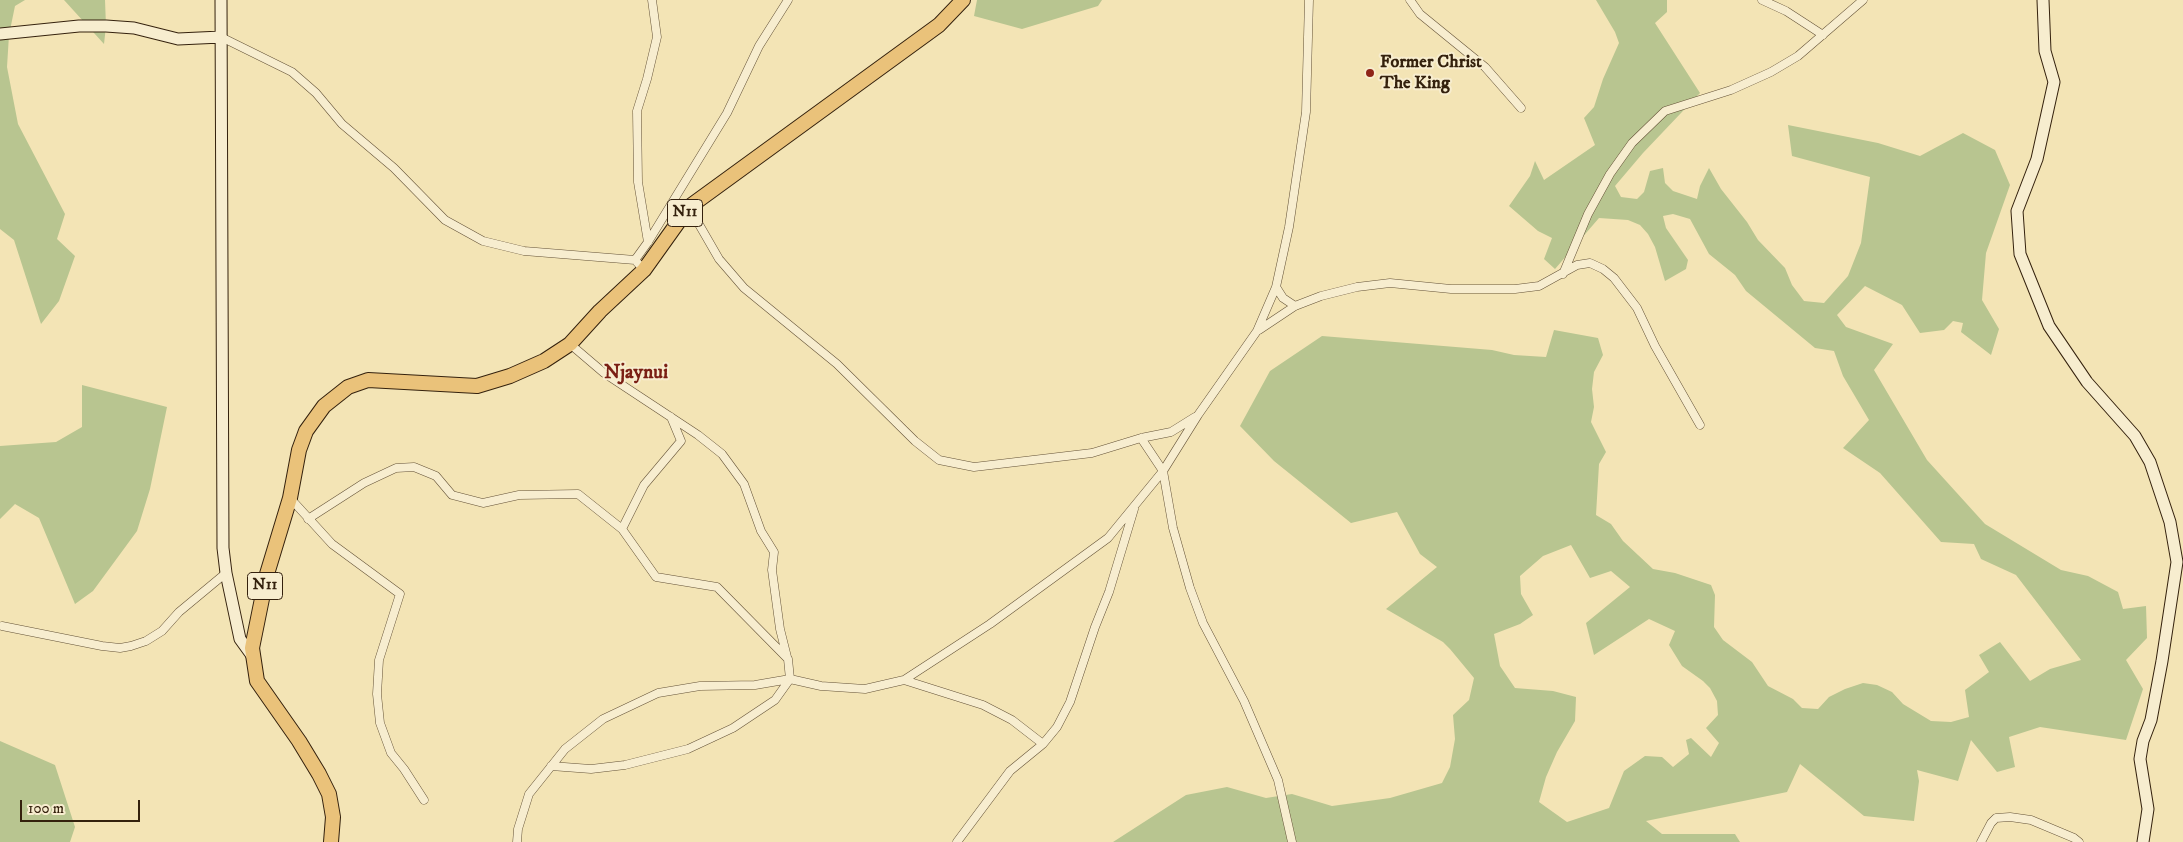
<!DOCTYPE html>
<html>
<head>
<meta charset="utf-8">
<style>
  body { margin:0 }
  #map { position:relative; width:2183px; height:842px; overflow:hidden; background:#f3e4b5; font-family:"IM FELL DW Pica",serif }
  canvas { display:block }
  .scale { position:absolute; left:20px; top:800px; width:120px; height:22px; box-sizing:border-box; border:2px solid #34210d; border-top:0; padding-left:6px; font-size:15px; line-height:18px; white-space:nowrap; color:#34210d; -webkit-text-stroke:4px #f7edcf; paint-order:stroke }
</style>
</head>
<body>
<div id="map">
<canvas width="2183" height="842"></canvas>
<div class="scale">100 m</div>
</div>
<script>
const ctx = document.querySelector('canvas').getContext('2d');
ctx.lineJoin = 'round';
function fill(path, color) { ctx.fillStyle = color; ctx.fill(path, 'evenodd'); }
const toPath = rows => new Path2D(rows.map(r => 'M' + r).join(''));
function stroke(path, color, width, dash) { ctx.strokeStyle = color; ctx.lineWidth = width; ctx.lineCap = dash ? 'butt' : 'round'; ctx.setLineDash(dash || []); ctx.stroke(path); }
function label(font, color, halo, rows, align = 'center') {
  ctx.font = font + ' "IM FELL DW Pica",serif'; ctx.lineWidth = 4; ctx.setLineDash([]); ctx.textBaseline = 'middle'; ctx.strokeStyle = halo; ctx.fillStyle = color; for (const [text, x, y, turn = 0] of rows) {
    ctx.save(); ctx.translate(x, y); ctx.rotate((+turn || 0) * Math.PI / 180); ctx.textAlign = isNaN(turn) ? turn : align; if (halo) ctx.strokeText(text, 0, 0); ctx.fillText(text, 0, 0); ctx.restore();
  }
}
const green = toPath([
  [0,0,25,0,15,6,9,35,7,67,18,124,65,214,57,239,75,256,59,301,41,324,14,240,0,229],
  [64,0,105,0,106,26,104,44],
  [977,0,1102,0,1098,6,1022,29,974,16],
  [1596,0,1667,0,1667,12,1655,23,1700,93,1643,153,1615,186,1621,197,1637,199,1644,192,1650,171,1663,168,1665,183,1673,191,1697,199,1700,186,1709,168,1721,189,1747,222,1758,240,1785,268,1792,285,1804,301,1824,303,1848,276,1861,243,1870,177,1792,156,1788,125,1878,143,1920,156,1963,133,1995,150,2010,185,1986,253,1982,300,1999,329,1991,355,1961,332,1963,323,1953,321,1944,330,1920,333,1902,305,1865,286,1837,315,1846,327,1893,344,1874,370,1927,460,1985,524,2061,570,2088,576,2118,592,2123,609,2146,606,2147,638,2126,660,2143,689,2126,740,2040,727,2009,737,2015,767,1997,772,1971,740,1958,781,1917,770,1919,781,1914,821,1864,816,1800,764,1787,792,1646,821,1662,834,1735,834,1740,842,1113,842,1186,795,1227,787,1266,798,1292,794,1332,806,1390,798,1442,783,1450,767,1455,739,1453,715,1469,700,1474,678,1450,649,1443,642,1386,609,1437,567,1420,554,1397,512,1351,523,1274,461,1240,426,1270,371,1322,336,1492,350,1514,355,1546,357,1554,330,1598,338,1603,355,1594,372,1592,389,1594,407,1591,422,1606,452,1599,464,1596,515,1611,524,1623,541,1653,569,1675,573,1711,585,1715,595,1714,627,1723,640,1752,662,1768,686,1793,699,1802,708,1818,709,1829,697,1845,689,1863,683,1877,685,1892,692,1903,704,1931,721,1951,722,1969,717,1965,690,1989,672,1979,655,2000,642,2030,681,2050,669,2081,660,2016,575,1981,559,1974,544,1941,542,1880,473,1843,448,1869,420,1843,376,1834,351,1815,348,1746,291,1735,275,1709,254,1690,219,1673,214,1663,216,1666,228,1688,260,1686,269,1665,281,1655,247,1648,234,1640,225,1628,220,1599,218,1555,269,1544,259,1552,238,1538,231,1509,206,1530,176,1535,161,1544,180,1595,145,1584,118,1594,107,1603,79,1619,43,1615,32],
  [1571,545,1590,578,1611,571,1630,587,1586,623,1594,655,1649,619,1675,631,1669,645,1682,666,1703,681,1710,688,1717,701,1718,715,1706,728,1719,743,1711,757,1691,738,1686,740,1689,754,1673,767,1662,757,1645,756,1624,771,1609,808,1567,822,1539,802,1546,777,1557,752,1575,721,1576,697,1553,691,1515,688,1500,666,1494,634,1520,624,1533,615,1521,594,1520,576,1543,556],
  [82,385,167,407,150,489,137,531,93,591,75,604,39,518,15,504,0,519,0,446,56,442,82,427],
  [0,741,55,765,75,827,70,842,0,842]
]);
const street = toPath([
  [1410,0,1420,14,1485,67,1521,108],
  [1762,0,1786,11,1823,35],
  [221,37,292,72,316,93,342,124,394,168,445,220,483,241,524,251,635,260,644,270],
  [689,207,719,259,744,288,837,364,915,441,939,460,974,467,1092,453,1141,438,1171,432,1195,417],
  [648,242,638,182,637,111,647,79,657,37,652,0],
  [635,260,648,242,727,113,759,46,788,0],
  [1563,274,1588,214,1610,174,1632,143,1665,111,1731,90,1771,72,1798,56,1863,0],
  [1276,287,1283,298,1295,306],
  [1259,330,1295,306,1321,296,1357,287,1390,283,1451,289,1515,289,1539,286,1577,265,1590,263,1603,269,1614,278,1637,308,1655,346,1700,425],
  [570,344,604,373,698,435,722,454,744,484,761,531,774,552,772,570,780,629,787,657],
  [1141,438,1163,471,1173,528,1190,588,1203,623,1244,701,1278,780,1292,842],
  [290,498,332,544,400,594,379,660,377,694,380,723,391,753,404,769,424,800],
  [308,519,364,483,396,468,414,467,436,476,452,495,483,503,519,495,578,494,622,529,656,577,717,587,788,659,790,679,775,700,733,728,688,749,625,765,591,769,551,766],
  [622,529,644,485,681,441,671,417],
  [2,626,102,646,120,648,131,646,146,641,162,631,179,612,226,573],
  [904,680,983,705,1012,720,1043,744],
  [517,842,518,829,529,794,565,749,603,719,658,693,700,686,755,685,790,679,821,686,865,689,904,680,990,624,1108,538,1163,471,1198,415,1257,331,1276,287,1289,227,1306,112,1309,0],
  [957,842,1010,771,1043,744,1057,727,1070,702,1095,627,1109,592,1134,509],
  [1981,842,1991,823,1996,818,2010,817,2031,820,2074,838,2079,842]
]);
const secondary = toPath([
  [221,0,223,548,226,573,240,639,253,657],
  [2043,0,2045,51,2054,82,2037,159,2017,211,2020,254,2049,326,2087,382,2135,436,2150,462,2170,522,2177,562,2162,661,2151,720,2143,741,2140,759,2148,809,2143,842],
  [0,34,79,26,106,26,134,28,178,39,221,37]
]);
const highway = toPath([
  [331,842,333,817,329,794,319,774,299,741,257,681,252,648,267,574,290,498,299,450,306,431,324,406,348,387,368,380,477,386,510,376,544,361,570,344,600,311,644,270,689,207,939,25,963,0]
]);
const markers = [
  [1370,73,5,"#8f2418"]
];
const shields = [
  [685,213,35],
  [265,586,35]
];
const shieldNames = [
  ["N11",685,213],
  ["N11",265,586]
];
const poiNames = [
  ["Former Christ",1380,63],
  ["The King",1380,84]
];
const quarterNames = [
  ["Njaynui",636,374]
];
fill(green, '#b8c590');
stroke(street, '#645237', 9);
stroke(secondary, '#34210d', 13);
stroke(highway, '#34210d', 16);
stroke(street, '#f7edcf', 8);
stroke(secondary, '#f7edcf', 11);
stroke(highway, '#eac27a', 14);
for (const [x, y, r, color] of markers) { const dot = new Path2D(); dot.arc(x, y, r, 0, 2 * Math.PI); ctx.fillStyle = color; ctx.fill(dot); stroke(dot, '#f7edcf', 2); }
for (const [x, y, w] of shields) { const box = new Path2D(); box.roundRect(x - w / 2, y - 13.5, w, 27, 4); ctx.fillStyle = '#f7edcf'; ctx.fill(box); stroke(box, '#34210d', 1); }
label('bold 16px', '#34210d', null, shieldNames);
label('bold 18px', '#34210d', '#f7edcf', poiNames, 'left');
label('bold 20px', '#7a1f14', '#f7edcf', quarterNames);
</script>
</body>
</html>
